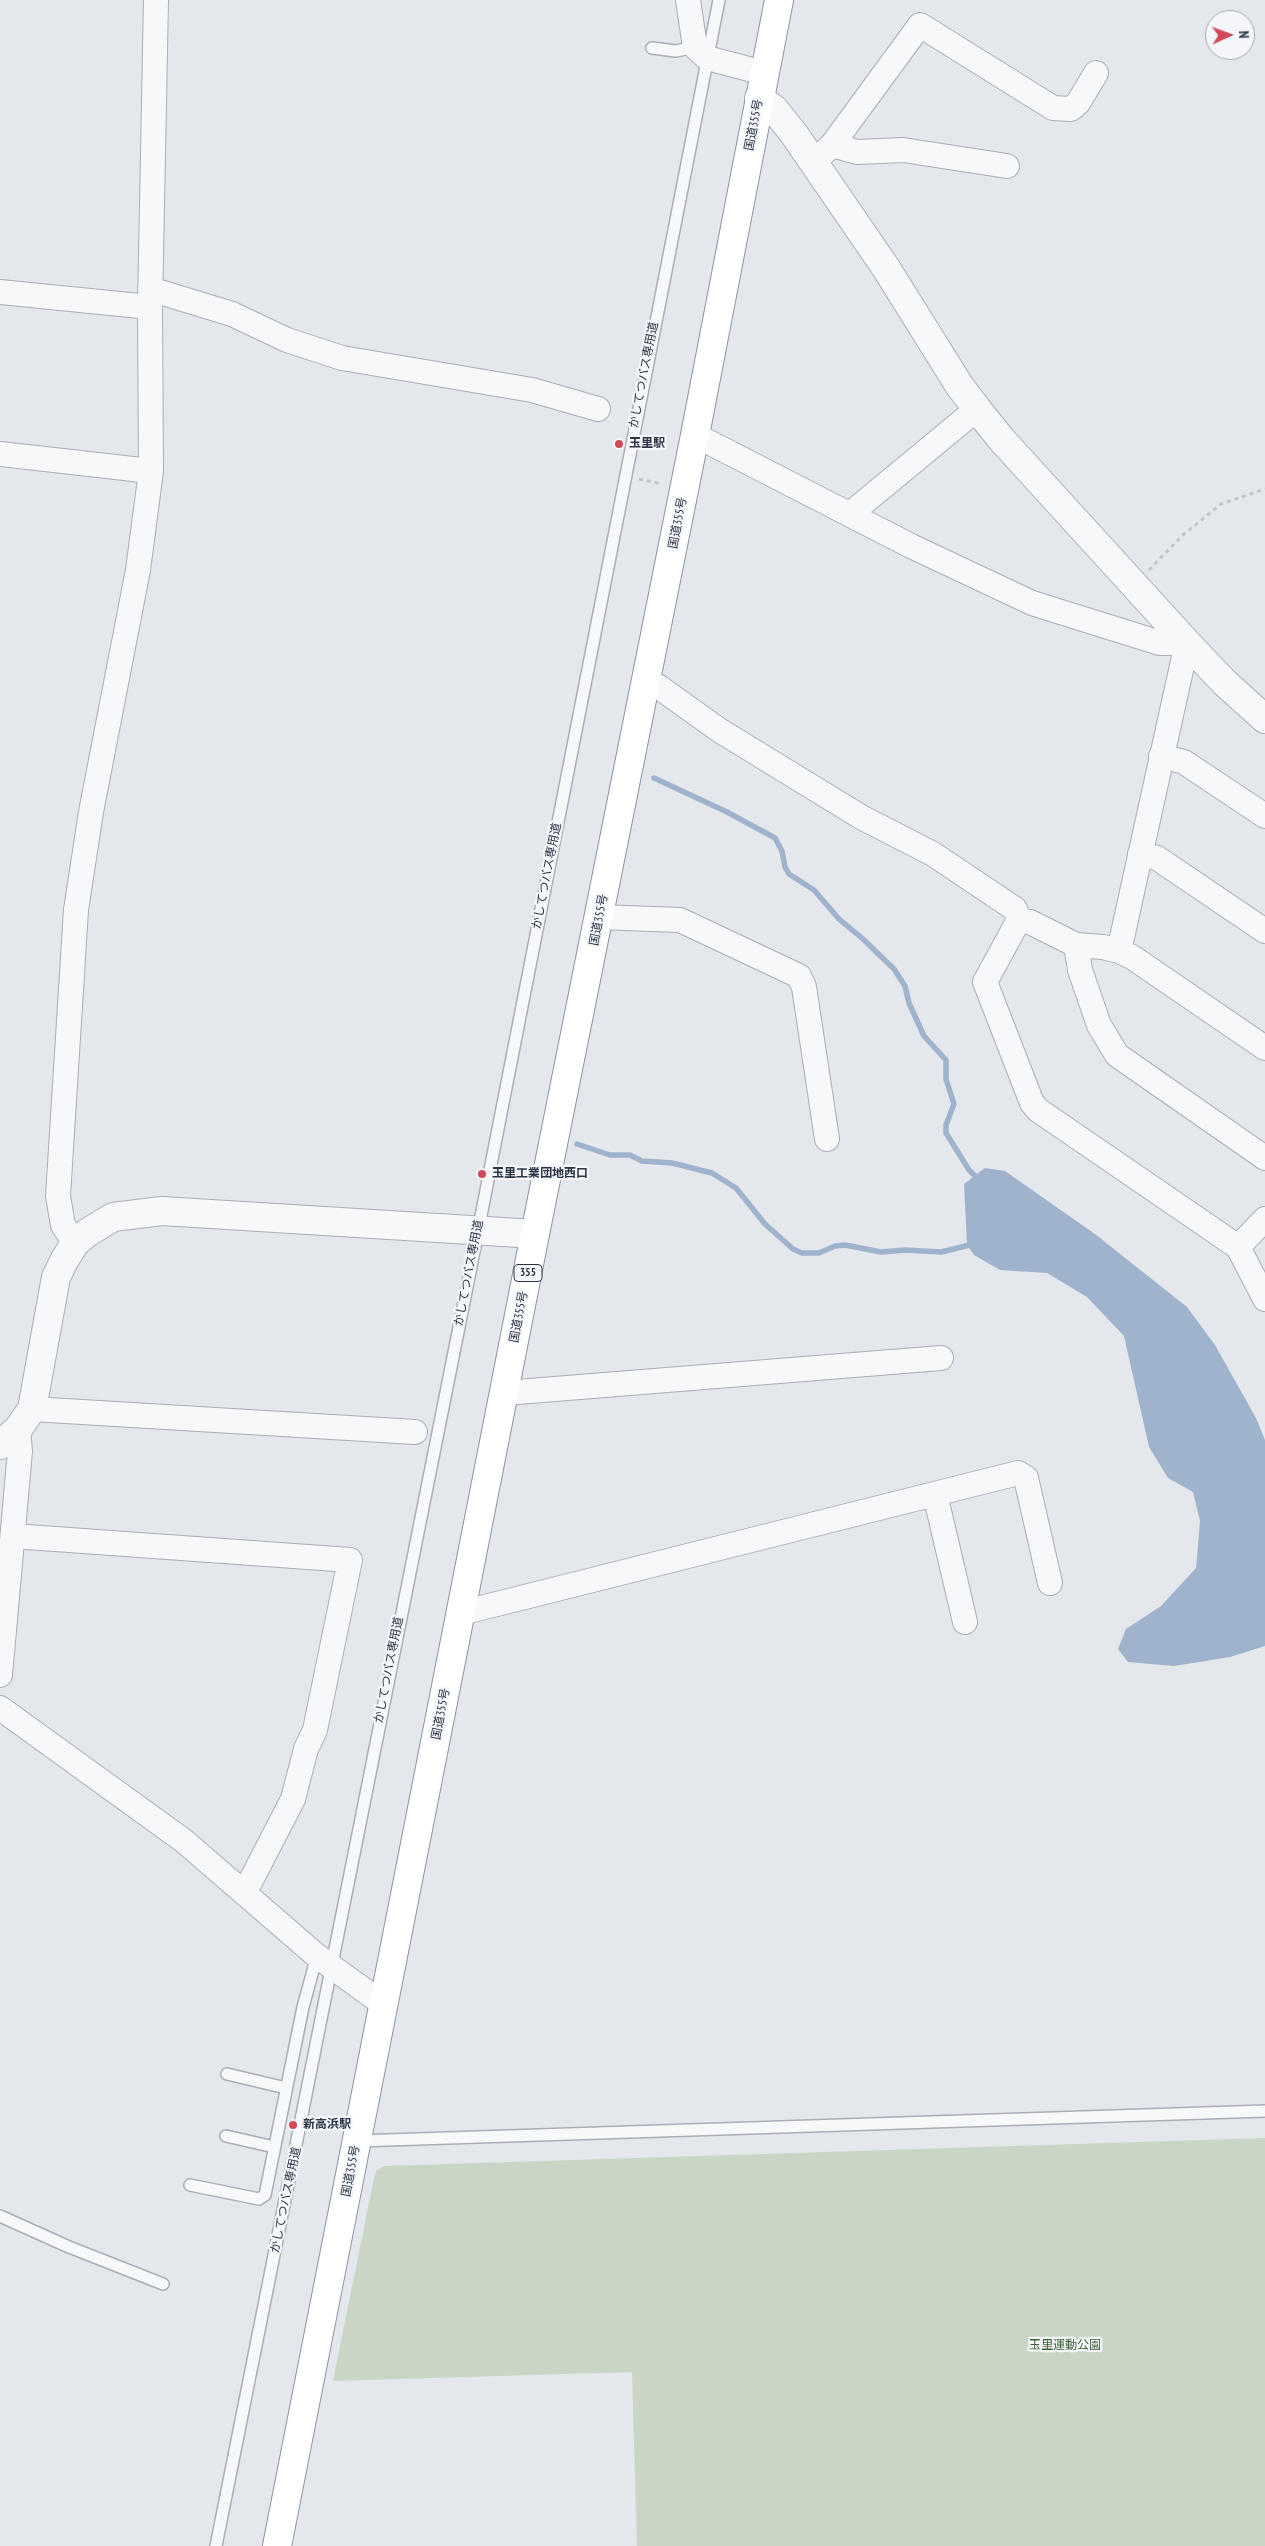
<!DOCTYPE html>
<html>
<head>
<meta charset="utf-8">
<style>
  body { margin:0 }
  #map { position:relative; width:1265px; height:2546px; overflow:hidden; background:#e4e7ec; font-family:"PT Sans Narrow",sans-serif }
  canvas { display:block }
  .north { position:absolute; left:1205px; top:10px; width:50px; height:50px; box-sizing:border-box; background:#f4f6f9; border:1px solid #a4a8b1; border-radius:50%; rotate:88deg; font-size:14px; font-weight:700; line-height:20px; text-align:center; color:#2b3445 }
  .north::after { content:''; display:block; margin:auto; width:18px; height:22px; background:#d1495b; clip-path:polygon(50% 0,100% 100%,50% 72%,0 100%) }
</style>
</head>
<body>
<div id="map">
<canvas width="1265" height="2546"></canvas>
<div class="north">N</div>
</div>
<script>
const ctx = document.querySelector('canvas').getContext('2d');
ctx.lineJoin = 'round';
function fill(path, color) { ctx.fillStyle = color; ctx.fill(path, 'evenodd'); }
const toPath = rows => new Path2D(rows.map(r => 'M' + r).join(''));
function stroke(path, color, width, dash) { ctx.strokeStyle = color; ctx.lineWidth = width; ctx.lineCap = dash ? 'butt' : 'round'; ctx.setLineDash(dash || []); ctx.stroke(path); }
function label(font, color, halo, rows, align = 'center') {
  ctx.font = font + ' "PT Sans Narrow","Noto Sans JP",sans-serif'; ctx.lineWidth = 4.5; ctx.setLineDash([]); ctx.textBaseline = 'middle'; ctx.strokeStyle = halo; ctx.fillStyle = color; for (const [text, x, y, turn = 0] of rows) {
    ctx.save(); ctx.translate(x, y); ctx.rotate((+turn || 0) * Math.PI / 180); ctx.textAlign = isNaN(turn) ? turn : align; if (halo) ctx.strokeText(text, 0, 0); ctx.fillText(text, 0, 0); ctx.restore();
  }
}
const green = toPath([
  [1265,2138,1265,2546,637,2546,632,2372,333,2381,374,2178,376,2171,385,2166]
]);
const water = toPath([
  [985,1168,1005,1171,1095,1234,1187,1307,1215,1345,1256,1418,1265,1440,1265,1646,1230,1657,1174,1666,1128,1662,1118,1649,1126,1629,1161,1606,1196,1568,1200,1521,1193,1492,1168,1478,1149,1447,1124,1336,1087,1297,1047,1273,1000,1270,974,1255,967,1245,964,1184]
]);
const stream = toPath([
  [654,778,727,812,775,838,782,851,785,867,789,874,814,890,839,919,863,939,894,969,905,986,909,1003,924,1036,946,1060,946,1079,954,1104,946,1125,946,1133,969,1170,979,1180],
  [577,1144,610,1155,630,1155,642,1161,672,1163,712,1173,736,1188,765,1224,793,1249,802,1253,819,1253,835,1246,845,1245,881,1252,905,1250,941,1252,974,1244]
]);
const path = toPath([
  [639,479,662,484],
  [1149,570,1183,535,1221,504,1265,489]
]);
const service = toPath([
  [652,48,676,51,695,47],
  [227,2074,286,2088],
  [226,2136,274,2147],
  [357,2141,1265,2111],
  [190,2185,259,2199,265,2195,303,2007,317,1956],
  [0,2216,69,2247,163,2284],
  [216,2546,470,1272,719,0]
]);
const minor = toPath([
  [688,0,695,47,707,58,764,73],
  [832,145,857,152,903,150,1007,166],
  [814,162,832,145,920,25,1053,108,1071,109,1078,103,1096,73],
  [150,289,232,314,287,340,342,358,532,390,598,409],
  [0,292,150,307],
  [695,435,911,546,1032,603,1160,643,1187,643,1119,951],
  [0,454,151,471],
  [850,514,977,409],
  [646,682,659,687,719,730,861,817,933,854,1015,909,1020,921,1030,922,1076,945,1103,947,1119,951,1132,957,1265,1048],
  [1161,756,1184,762,1265,816],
  [1140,854,1157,858,1265,931],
  [599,917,680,920,799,976,804,987,827,1139],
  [1020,921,1016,925,985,982,1032,1103,1038,1110,1238,1247,1265,1299],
  [1076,945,1080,970,1099,1025,1117,1055,1265,1158],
  [75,1243,63,1225,58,1196,76,910,91,812,138,570,151,471,150,307,156,0],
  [1238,1247,1265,1219],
  [505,1393,941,1358],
  [32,1409,415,1432],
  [935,1494,965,1622],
  [13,1536,350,1560,315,1730,306,1749,293,1799,245,1892],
  [461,1613,1018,1473,1026,1478,1050,1583],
  [0,1675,20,1451,18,1429],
  [0,1708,184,1841,317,1956,383,2004]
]);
const tertiary = toPath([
  [759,98,774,109,794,134,886,268,959,385,977,409,1002,440,1187,643,1224,682,1265,719],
  [0,1445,18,1429,32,1409,56,1277,65,1259,75,1243,87,1233,113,1217,162,1211,535,1234]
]);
const trunk = toPath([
  [277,2546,535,1234,695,435,779,0]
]);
const markers = [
  [619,444,5,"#d1495b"],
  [482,1174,5,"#d1495b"],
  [293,2125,5,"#d1495b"]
];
const shields = [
  [528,1273,28]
];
const shieldNames = [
  ["355",528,1273]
];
const streetNames = [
  ["国道355号",754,125,-79],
  ["かしてつバス専用道",644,375,-79],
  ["国道355号",678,523,-79],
  ["かしてつバス専用道",547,876,-79],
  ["国道355号",599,920,-79],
  ["かしてつバス専用道",469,1273,-79],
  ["国道355号",519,1317,-79],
  ["かしてつバス専用道",389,1670,-79],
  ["国道355号",441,1714,-79],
  ["国道355号",351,2171,-79],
  ["かしてつバス専用道",286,2200,-78]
];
const poiNames = [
  ["玉里駅",629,444],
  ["玉里工業団地西口",492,1174],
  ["新高浜駅",303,2125]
];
const parkNames = [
  ["玉里運動公園",1065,2346]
];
fill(green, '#c9d6c5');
fill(water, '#9fb4cc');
stroke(stream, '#9fb4cc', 5.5);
stroke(service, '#a9aeb7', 14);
stroke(minor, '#a9aeb7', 26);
stroke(tertiary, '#a9aeb7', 30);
stroke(trunk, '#8b94a3', 30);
stroke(path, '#c2c5cb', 3, [4, 4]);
stroke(service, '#f7f8fa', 11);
stroke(minor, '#f7f8fa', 24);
stroke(tertiary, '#f7f8fa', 28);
stroke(trunk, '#fff', 28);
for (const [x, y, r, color] of markers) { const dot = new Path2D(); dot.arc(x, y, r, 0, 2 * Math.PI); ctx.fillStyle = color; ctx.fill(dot); stroke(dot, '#f4f6f9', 2); }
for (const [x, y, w] of shields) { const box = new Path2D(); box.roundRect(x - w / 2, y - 8.5, w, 17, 4); ctx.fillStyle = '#f4f6f9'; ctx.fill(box); stroke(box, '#2b3445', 1); }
label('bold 11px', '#2b3445', null, shieldNames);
label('12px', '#2b3445', '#f4f6f9', streetNames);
label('bold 12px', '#2b3445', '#f4f6f9', poiNames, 'left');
label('12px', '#3f6138', '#f4f6f9', parkNames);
</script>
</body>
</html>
